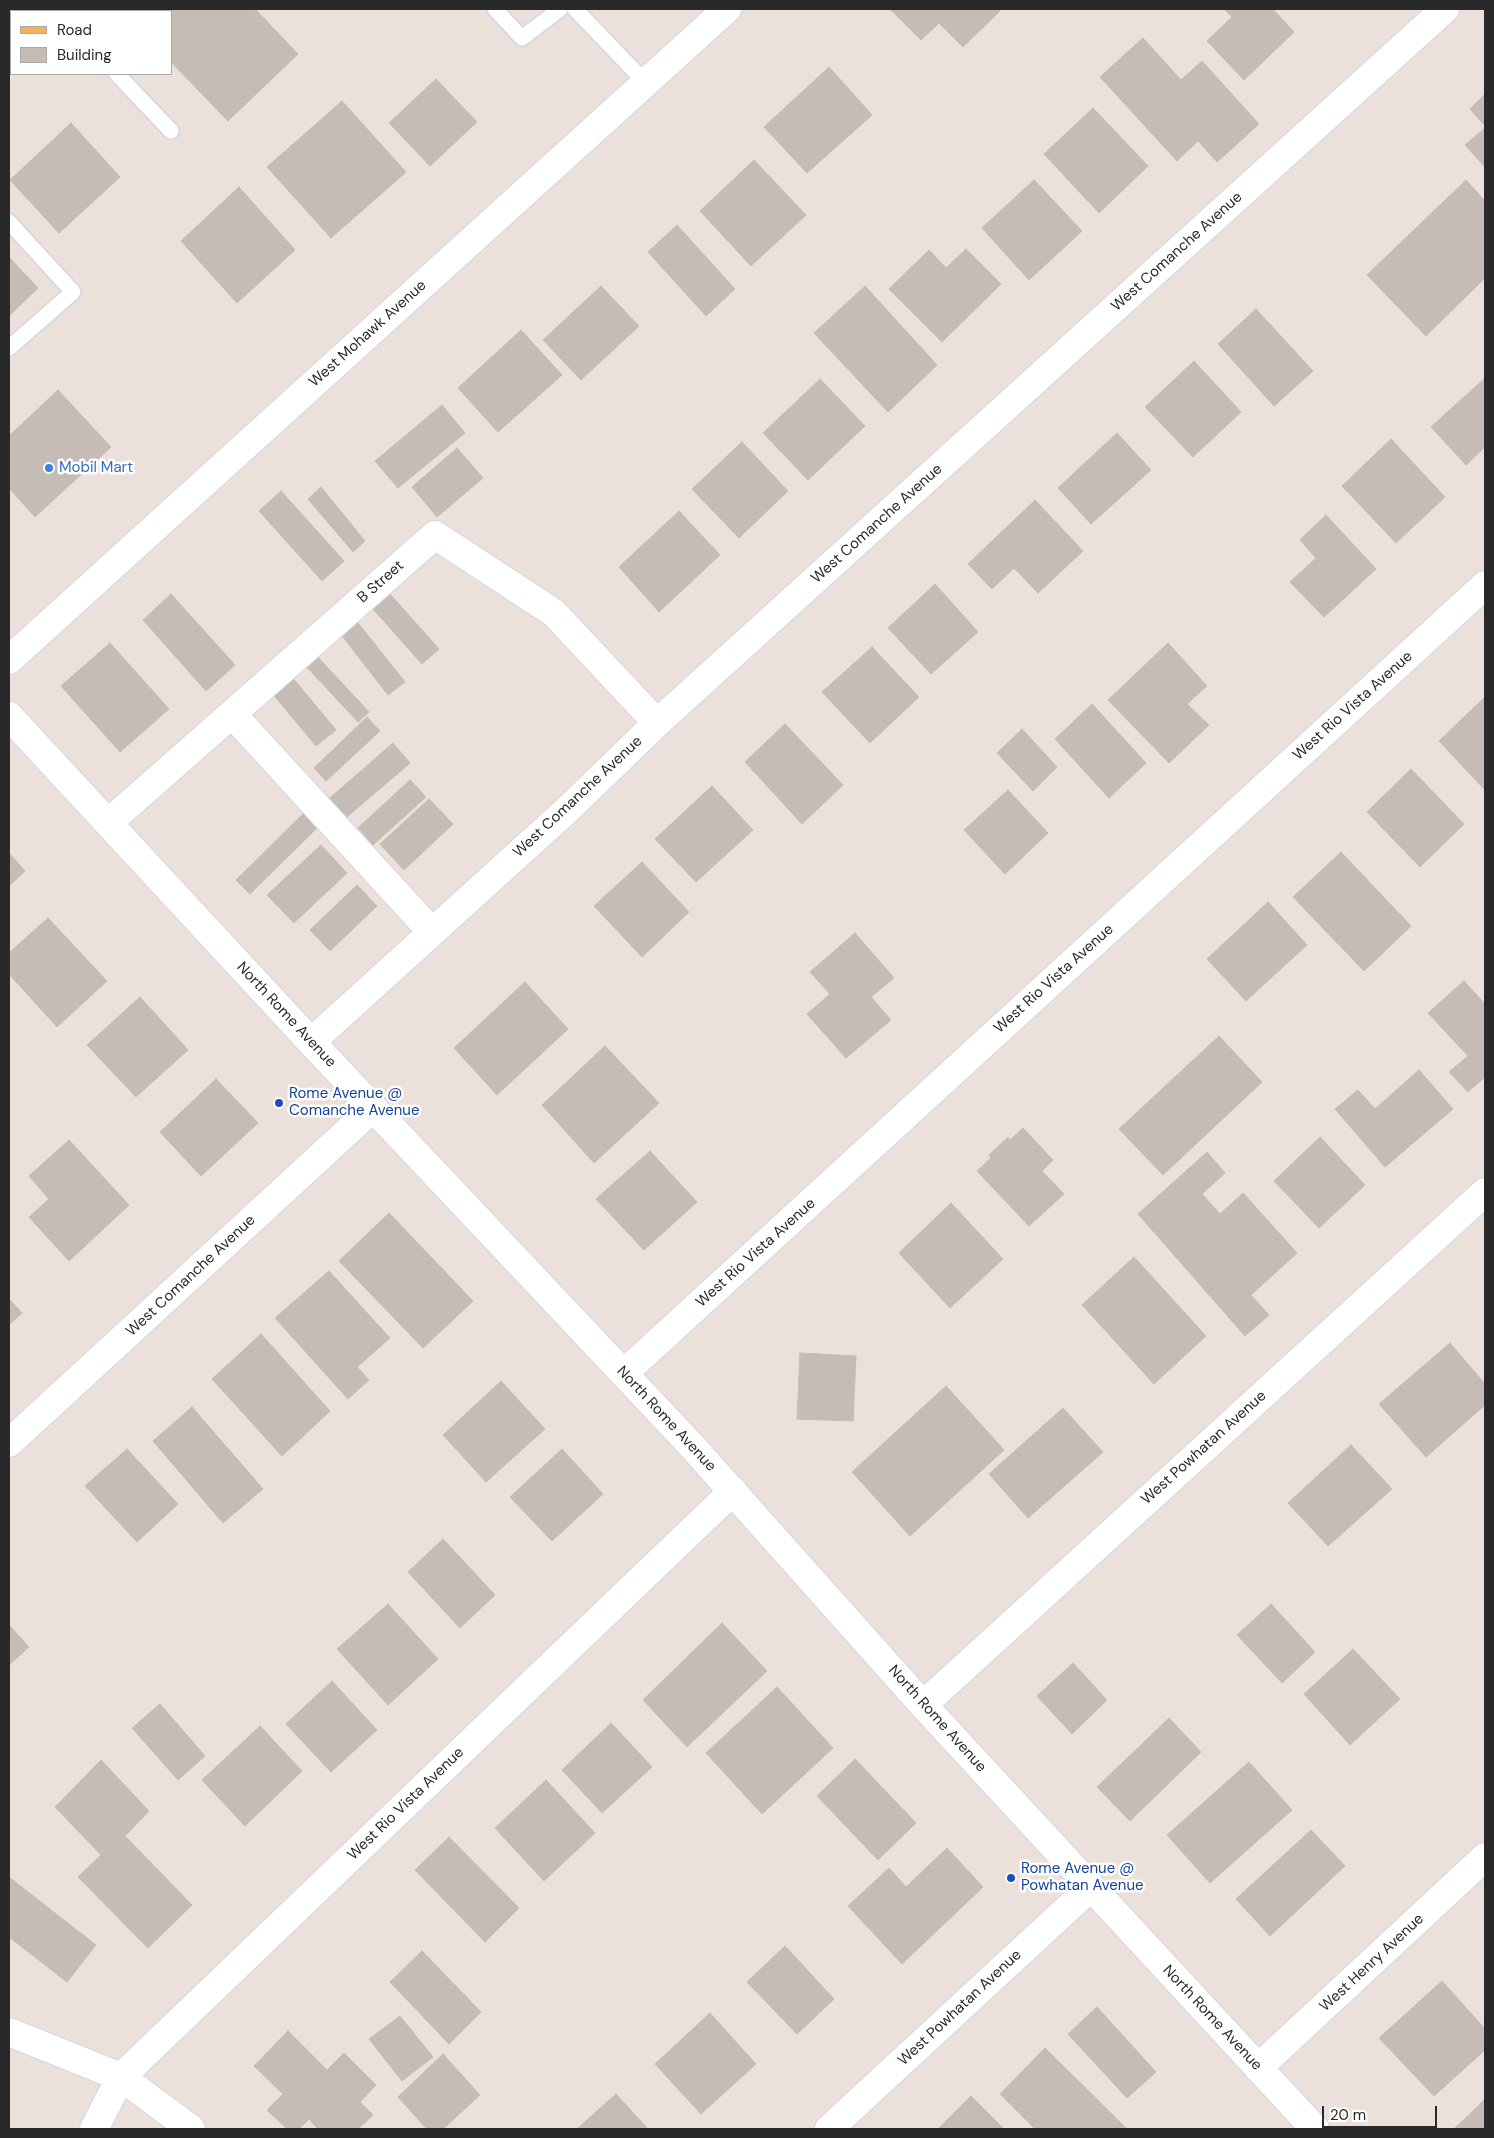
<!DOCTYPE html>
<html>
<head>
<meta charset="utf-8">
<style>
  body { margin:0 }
  #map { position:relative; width:1494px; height:2138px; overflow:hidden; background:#ece0da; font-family:"DM Sans",sans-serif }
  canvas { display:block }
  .frame { position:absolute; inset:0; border:10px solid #292929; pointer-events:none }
  .legend { position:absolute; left:10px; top:10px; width:162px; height:65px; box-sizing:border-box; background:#fff; border:1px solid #a9a9a9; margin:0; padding:6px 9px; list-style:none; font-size:15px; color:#292929 }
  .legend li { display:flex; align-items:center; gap:10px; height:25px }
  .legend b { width:25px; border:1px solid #a9a9a9 }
  .scale { position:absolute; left:1322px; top:2106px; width:115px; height:22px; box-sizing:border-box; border:2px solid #292929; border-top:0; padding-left:6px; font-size:15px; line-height:18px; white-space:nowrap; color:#292929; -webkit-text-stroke:4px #fff; paint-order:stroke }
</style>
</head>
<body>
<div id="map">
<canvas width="1494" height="2138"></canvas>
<div class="frame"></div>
<ul class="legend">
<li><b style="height:6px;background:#f7ae54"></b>Road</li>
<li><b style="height:14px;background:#c4bcb5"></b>Building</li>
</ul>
<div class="scale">20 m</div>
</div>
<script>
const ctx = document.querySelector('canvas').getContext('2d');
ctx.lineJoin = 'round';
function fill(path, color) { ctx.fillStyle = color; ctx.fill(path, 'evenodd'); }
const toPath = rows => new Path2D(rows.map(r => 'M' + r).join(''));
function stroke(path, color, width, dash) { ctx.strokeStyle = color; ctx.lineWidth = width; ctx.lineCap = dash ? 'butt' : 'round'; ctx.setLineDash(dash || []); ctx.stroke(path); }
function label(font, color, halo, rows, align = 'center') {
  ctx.font = font + ' "DM Sans",sans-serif'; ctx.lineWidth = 5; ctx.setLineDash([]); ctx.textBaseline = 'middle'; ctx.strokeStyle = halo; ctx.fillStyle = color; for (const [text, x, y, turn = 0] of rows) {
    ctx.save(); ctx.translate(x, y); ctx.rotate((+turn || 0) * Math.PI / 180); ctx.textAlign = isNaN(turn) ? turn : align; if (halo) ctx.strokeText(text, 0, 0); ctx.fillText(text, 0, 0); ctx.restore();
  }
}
const building = toPath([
  [144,9,255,9,298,54,228,121,171,62,171,11,142,11,144,9],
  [890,9,998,9,1000,11,963,47,939,23,921,40,890,9],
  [1224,9,1273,9,1294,32,1244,80,1207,41,1232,17,1224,9],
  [1143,38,1181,80,1202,61,1259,124,1217,162,1198,141,1177,161,1100,77,1143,38],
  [829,67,872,115,807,173,764,127,829,67],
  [436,79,477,122,430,166,389,123,436,79],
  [1485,94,1485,126,1470,109,1485,94],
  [342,101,406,172,331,238,267,167,342,101],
  [1093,108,1148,166,1099,213,1044,154,1093,108],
  [71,123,120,177,59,233,10,180,71,123],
  [1485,128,1485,167,1465,145,1485,128],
  [754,160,806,215,751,266,700,211,754,160],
  [1034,180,1082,231,1029,280,982,228,1034,180],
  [1466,180,1485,201,1485,278,1426,336,1367,275,1466,180],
  [239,187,295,250,237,303,181,241,239,187],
  [677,225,735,289,706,316,648,252,677,225],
  [966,249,1001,284,942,342,889,289,929,250,946,268,966,249],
  [9,257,38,288,9,316,9,257],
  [601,286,639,326,581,380,543,340,601,286],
  [865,286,937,365,888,412,814,333,865,286],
  [1256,309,1313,371,1274,406,1218,344,1256,309],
  [521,330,562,375,498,432,458,388,521,330],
  [1194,361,1241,412,1193,457,1145,407,1194,361],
  [1485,378,1485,447,1466,465,1431,427,1485,378],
  [820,379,865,426,808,480,763,433,820,379],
  [58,390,111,447,35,517,9,488,9,436,58,390],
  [442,405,465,433,398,488,375,461,442,405],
  [1117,433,1151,470,1091,524,1058,488,1117,433],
  [1391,439,1445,497,1396,543,1342,486,1391,439],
  [742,442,788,491,739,538,692,489,742,442],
  [457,448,483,478,437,517,412,487,457,448],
  [321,487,365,541,353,552,308,499,321,487],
  [281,491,344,561,322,581,259,511,281,491],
  [1035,500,1083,551,1038,593,1014,568,992,589,968,564,1035,500],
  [679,511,720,555,659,612,619,567,679,511],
  [1326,515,1376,569,1324,617,1290,582,1316,558,1300,540,1326,515],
  [935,584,978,632,931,674,888,628,935,584],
  [171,594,235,665,206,691,143,620,171,594],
  [390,594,439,649,422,664,373,609,390,594],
  [355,619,405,682,388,695,339,632,355,619],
  [110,643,169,709,120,752,61,686,110,643],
  [1168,643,1207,686,1187,704,1209,725,1169,763,1108,700,1168,643],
  [872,647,919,697,870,743,822,692,872,647],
  [314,653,369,712,358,722,303,663,314,653],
  [287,671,336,730,316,746,267,687,287,671],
  [1485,697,1485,790,1439,741,1485,697],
  [1092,704,1146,763,1109,798,1055,739,1092,704],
  [367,717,380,731,326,781,314,768,367,717],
  [785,724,843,785,802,824,745,762,785,724],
  [1022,729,1057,767,1033,791,997,753,1022,729],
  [393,743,410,763,340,823,323,804,393,743],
  [1411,769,1464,824,1420,867,1367,812,1411,769],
  [410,780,426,797,373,845,358,828,410,780],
  [712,786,753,830,696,882,655,839,712,786],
  [1008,790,1048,833,1005,874,964,830,1008,790],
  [429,799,453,824,404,870,380,844,429,799],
  [304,813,318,827,250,894,236,880,304,813],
  [321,845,347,873,294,923,267,895,321,845],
  [1341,852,1411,926,1364,971,1293,897,1341,852],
  [9,853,25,871,9,886,9,853],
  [642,862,689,912,642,957,594,906,642,862],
  [357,885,377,906,330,951,310,930,357,885],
  [1268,902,1307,945,1246,1001,1207,959,1268,902],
  [48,918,107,981,57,1027,9,974,9,953,48,918],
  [855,933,894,978,871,997,891,1020,846,1058,807,1014,830,994,810,972,855,933],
  [1464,981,1485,1004,1485,1077,1468,1092,1449,1072,1468,1056,1428,1013,1464,981],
  [525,982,568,1029,497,1095,454,1048,525,982],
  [140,997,188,1050,136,1097,87,1045,140,997],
  [1219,1036,1262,1082,1163,1175,1119,1129,1219,1036],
  [605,1046,659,1103,594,1163,542,1105,605,1046],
  [1419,1070,1453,1109,1385,1167,1335,1109,1358,1090,1375,1109,1419,1070],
  [216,1079,258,1123,201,1176,160,1132,216,1079],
  [1023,1128,1053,1160,1042,1171,1064,1194,1029,1226,977,1171,991,1158,989,1155,1008,1137,1010,1140,1023,1128],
  [1320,1137,1365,1185,1319,1228,1274,1181,1320,1137],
  [69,1140,129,1205,69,1261,29,1217,49,1199,29,1176,69,1140],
  [650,1151,697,1202,644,1250,596,1199,650,1151],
  [1207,1152,1225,1173,1202,1194,1220,1214,1243,1193,1297,1253,1251,1295,1269,1315,1245,1336,1138,1214,1207,1152],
  [951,1203,1003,1259,950,1308,899,1253,951,1203],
  [389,1213,473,1301,423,1348,339,1261,389,1213],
  [1134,1257,1206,1336,1154,1384,1082,1305,1134,1257],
  [329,1271,390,1338,357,1367,369,1380,348,1399,275,1318,329,1271],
  [9,1299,22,1313,9,1325,9,1299],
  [261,1334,330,1411,282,1456,212,1379,261,1334],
  [1450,1343,1485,1384,1485,1405,1426,1457,1379,1404,1450,1343],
  [800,1353,856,1356,853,1421,797,1419,800,1353],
  [501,1381,545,1429,486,1482,443,1435,501,1381],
  [946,1386,1004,1450,910,1536,852,1472,946,1386],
  [192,1407,263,1489,223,1523,153,1441,192,1407],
  [1063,1408,1103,1452,1028,1518,989,1474,1063,1408],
  [1351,1445,1392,1489,1328,1546,1288,1503,1351,1445],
  [127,1449,178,1504,137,1542,85,1486,127,1449],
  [562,1449,603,1494,552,1541,510,1497,562,1449],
  [443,1539,495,1595,460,1628,408,1572,443,1539],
  [388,1604,438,1659,388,1705,337,1649,388,1604],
  [1271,1604,1315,1652,1282,1683,1237,1635,1271,1604],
  [722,1623,767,1671,687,1747,643,1700,722,1623],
  [9,1625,29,1647,9,1665,9,1625],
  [1353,1649,1400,1699,1350,1745,1304,1694,1353,1649],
  [1073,1663,1107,1700,1072,1734,1037,1696,1073,1663],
  [332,1681,377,1730,331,1772,286,1724,332,1681],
  [777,1687,833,1748,762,1814,706,1753,777,1687],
  [160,1704,205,1756,178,1780,132,1728,160,1704],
  [1169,1718,1201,1752,1130,1821,1097,1787,1169,1718],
  [611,1723,652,1767,602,1813,562,1770,611,1723],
  [260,1726,302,1771,245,1826,202,1780,260,1726],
  [855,1759,916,1823,878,1860,817,1796,855,1759],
  [101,1760,149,1811,125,1836,192,1905,148,1948,78,1877,101,1855,55,1807,101,1760],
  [1249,1762,1292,1810,1210,1883,1167,1835,1249,1762],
  [546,1780,595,1833,544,1881,495,1828,546,1780],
  [1311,1830,1345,1866,1270,1936,1236,1899,1311,1830],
  [449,1837,519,1908,485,1942,415,1870,449,1837],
  [947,1848,983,1887,902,1964,848,1906,889,1868,906,1887,947,1848],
  [9,1877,96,1945,67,1982,9,1937,9,1877],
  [785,1946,834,1999,797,2034,747,1982,785,1946],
  [422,1951,481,2012,449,2044,390,1982,422,1951],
  [1442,1981,1485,2029,1485,2050,1434,2096,1379,2038,1442,1981],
  [1097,2007,1156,2072,1127,2098,1068,2034,1097,2007],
  [710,2013,756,2064,701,2114,655,2064,710,2013],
  [400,2016,433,2057,402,2081,369,2039,400,2016],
  [288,2031,327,2070,344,2053,376,2085,360,2102,373,2115,358,2129,318,2129,309,2119,299,2129,287,2129,267,2110,283,2094,254,2066,288,2031],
  [1045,2048,1127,2129,1035,2129,1000,2094,1045,2048],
  [443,2054,480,2095,443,2129,427,2129,398,2097,443,2054],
  [616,2094,648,2129,577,2129,616,2094],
  [971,2096,1004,2129,938,2129,971,2096],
  [1485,2099,1485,2129,1454,2129,1473,2111,1485,2099]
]);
const lane = toPath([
  [56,9,58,11],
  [495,9,522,38,560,9],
  [575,9,645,82],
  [117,74,171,131],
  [9,222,73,292,9,348]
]);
const street = toPath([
  [9,660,727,9],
  [232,714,432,932],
  [108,823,435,535,554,613,657,723],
  [311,1042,567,810,657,723,1445,9],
  [624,1373,1485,585],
  [9,1443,373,1108],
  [923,1705,1485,1192],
  [9,2032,121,2077,191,2129],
  [1258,2068,1485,1857],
  [94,2129,121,2077,733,1491],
  [829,2129,1091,1887]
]);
const secondary = toPath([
  [9,716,311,1042,691,1445,923,1705,1315,2129]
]);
const primary = toPath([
  [24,11,27,9]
]);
const markers = [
  [49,468,5,"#3f7fe0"],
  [279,1103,5,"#1a4fb4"],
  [1011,1878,5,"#1a4fb4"]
];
const streetNames = [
  ["West Comanche Avenue",1177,252,-42],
  ["West Mohawk Avenue",368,334,-42],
  ["West Comanche Avenue",877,524,-42],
  ["B Street",381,582,-41],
  ["West Rio Vista Avenue",1353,706,-42],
  ["West Comanche Avenue",578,797,-43],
  ["West Rio Vista Avenue",1054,979,-42],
  ["North Rome Avenue",286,1015,47],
  ["West Rio Vista Avenue",756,1253,-42],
  ["West Comanche Avenue",191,1276,-43],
  ["North Rome Avenue",666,1419,47],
  ["West Powhatan Avenue",1204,1448,-42],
  ["North Rome Avenue",937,1719,48],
  ["West Rio Vista Avenue",406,1804,-44],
  ["West Henry Avenue",1372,1963,-43],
  ["West Powhatan Avenue",960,2008,-43],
  ["North Rome Avenue",1212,2018,47]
];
const shopNames = [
  ["Mobil Mart",59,468]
];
const transitNames = [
  ["Rome Avenue @",289,1094],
  ["Comanche Avenue",289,1111],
  ["Rome Avenue @",1021,1869],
  ["Powhatan Avenue",1021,1886]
];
fill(building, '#c4bcb5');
stroke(building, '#c7bcb3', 1);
stroke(lane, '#cfd7e3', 18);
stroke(street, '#cfd7e3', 30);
stroke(secondary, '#cfd7e3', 30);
stroke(primary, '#c3c3c3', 30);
stroke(lane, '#fff', 15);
stroke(street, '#fff', 28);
stroke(secondary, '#fff', 28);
stroke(primary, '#f7ae54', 28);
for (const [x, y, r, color] of markers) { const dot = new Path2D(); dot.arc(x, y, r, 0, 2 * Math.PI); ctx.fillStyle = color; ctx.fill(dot); stroke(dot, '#fff', 2); }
label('15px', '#292929', '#fff', streetNames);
label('15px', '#366cbe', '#fff', shopNames, 'left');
label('15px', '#164399', '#fff', transitNames, 'left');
</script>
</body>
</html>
